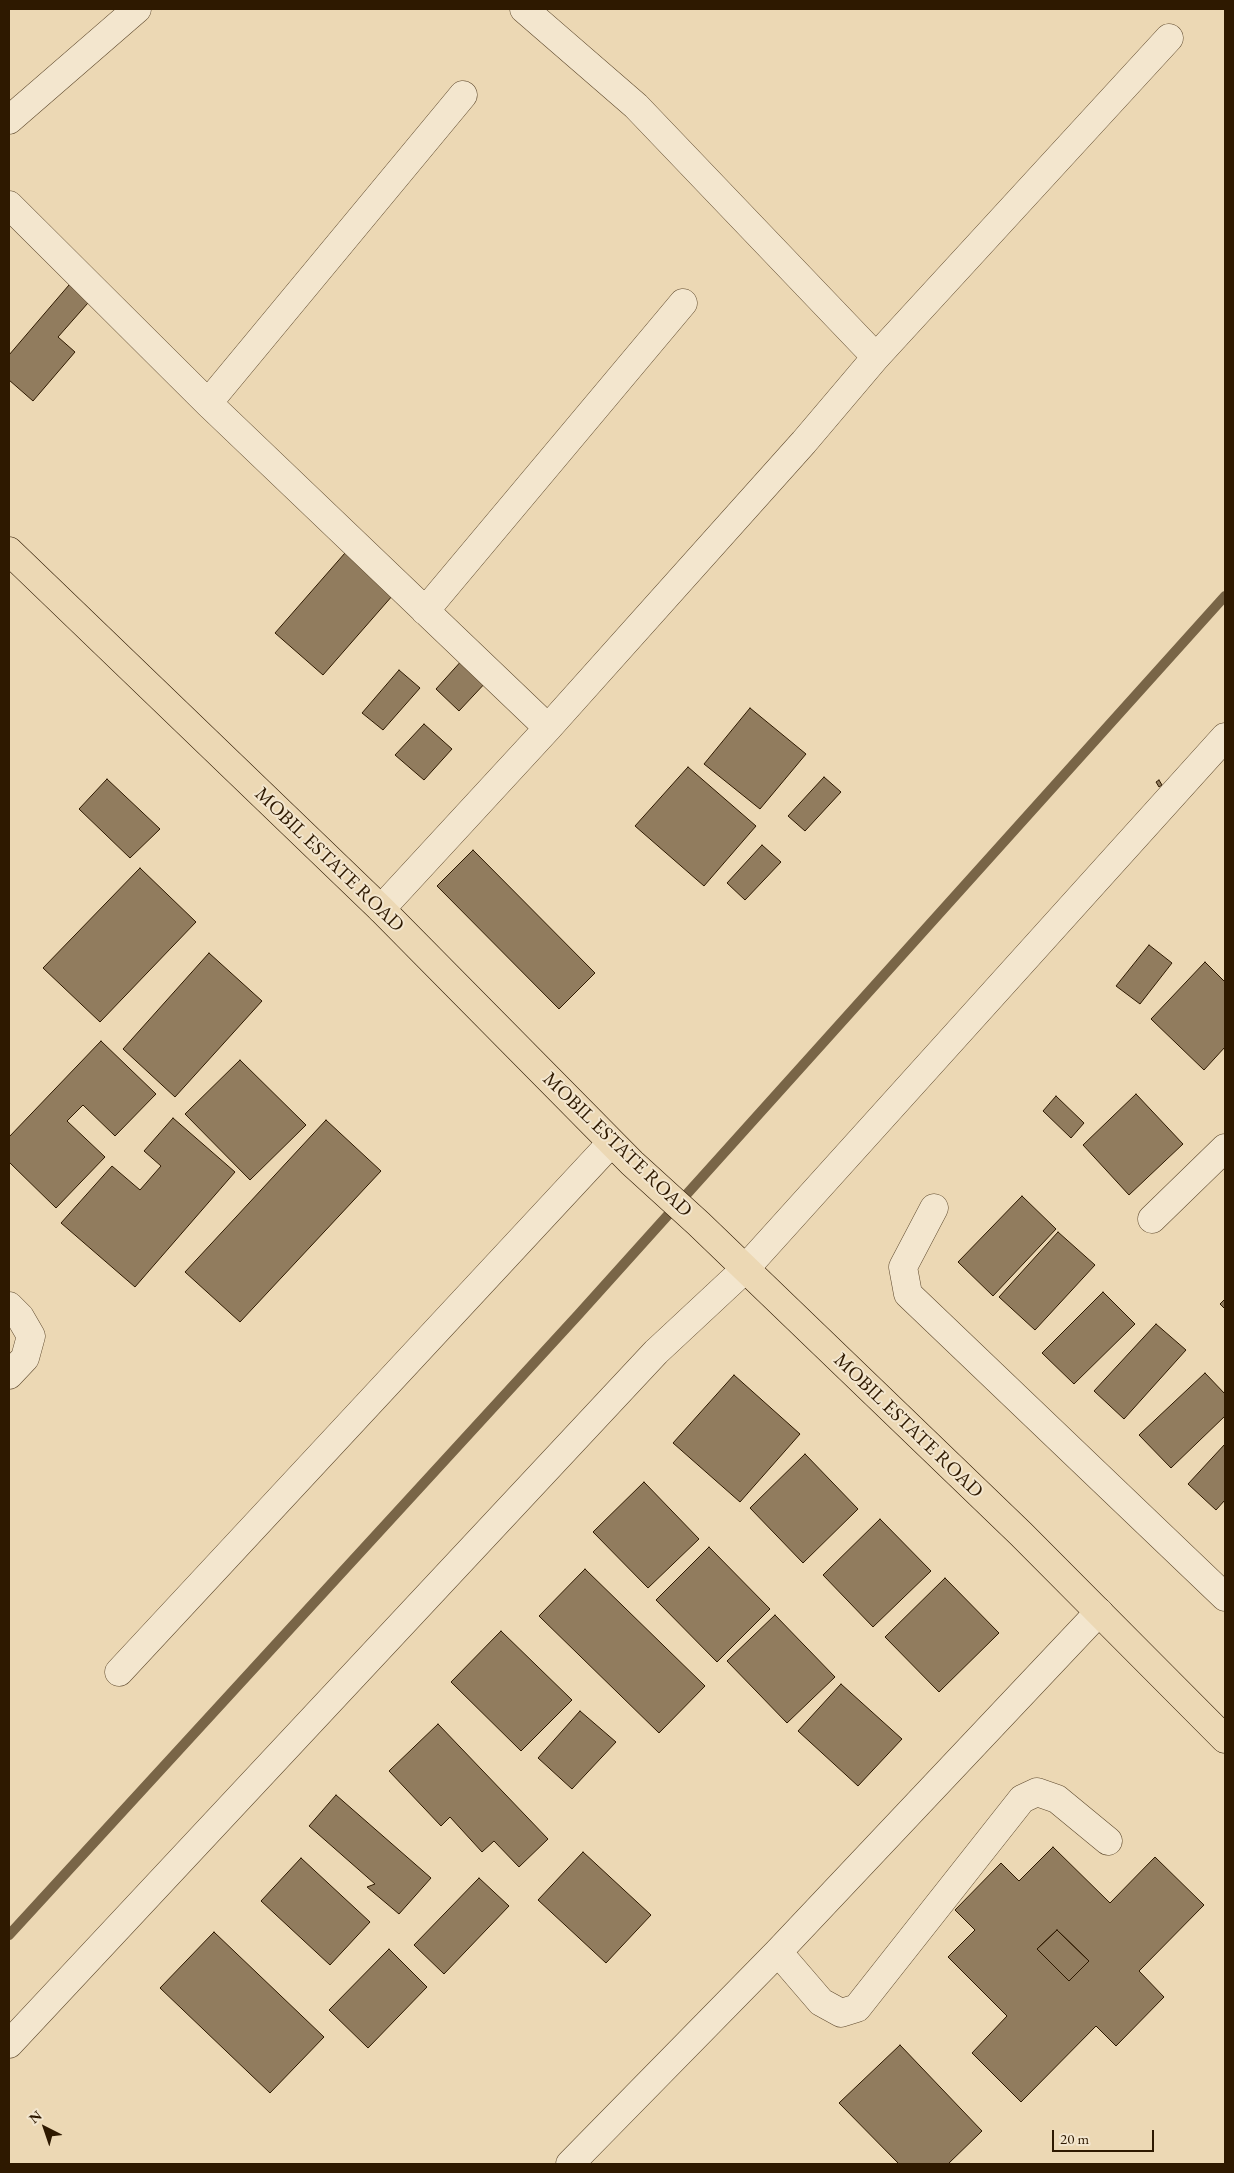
<!DOCTYPE html>
<html>
<head>
<meta charset="utf-8">
<style>
  body { margin:0 }
  #map { position:relative; width:1234px; height:2173px; overflow:hidden; background:#ecd8b4; font-family:"EB Garamond",serif }
  canvas { display:block }
  .frame { position:absolute; inset:0; border:10px solid #2e1900; pointer-events:none }
  .north { position:absolute; left:20px; top:2103px; width:50px; height:50px; -webkit-text-stroke:4px #f3e6ce; paint-order:stroke; rotate:319deg; font-size:14px; font-weight:700; line-height:20px; text-align:center; color:#2e1900 }
  .north::after { content:''; display:block; margin:auto; width:18px; height:22px; background:#2e1900; clip-path:polygon(50% 0,100% 100%,50% 72%,0 100%) }
  .scale { position:absolute; left:1052px; top:2130px; width:102px; height:22px; box-sizing:border-box; border:2px solid #2e1900; border-top:0; padding-left:6px; font-size:15px; line-height:18px; white-space:nowrap; color:#2e1900; -webkit-text-stroke:4px #f3e6ce; paint-order:stroke }
</style>
</head>
<body>
<div id="map">
<canvas width="1234" height="2173"></canvas>
<div class="frame"></div>
<div class="north">N</div>
<div class="scale">20 m</div>
</div>
<script>
const ctx = document.querySelector('canvas').getContext('2d');
ctx.lineJoin = 'round';
const toPath = rows => new Path2D(rows.map(r => 'M' + r).join(''));
function stroke(path, color, width, dash) { ctx.strokeStyle = color; ctx.lineWidth = width; ctx.lineCap = dash ? 'butt' : 'round'; ctx.setLineDash(dash || []); ctx.stroke(path); }
function fill(path, color) { ctx.fillStyle = color; ctx.fill(path, 'evenodd'); }
function label(font, color, halo, rows, align = 'center') {
  ctx.font = font + ' "EB Garamond",serif'; ctx.lineWidth = 4; ctx.setLineDash([]); ctx.textBaseline = 'middle'; ctx.strokeStyle = halo; ctx.fillStyle = color; for (const [text, x, y, turn = 0] of rows) {
    ctx.save(); ctx.translate(x, y); ctx.rotate((+turn || 0) * Math.PI / 180); ctx.textAlign = isNaN(turn) ? turn : align; if (halo) ctx.strokeText(text, 0, 0); ctx.fillText(text, 0, 0); ctx.restore();
  }
}
const stream = toPath([
  [9,1935,578,1315,1225,596]
]);
const building = toPath([
  [75,278,95,295,58,337,75,352,33,401,9,380,9,355,75,278],
  [345,553,393,595,323,675,275,633,345,553],
  [464,658,488,680,459,711,436,689,464,658],
  [399,670,420,688,383,730,362,713,399,670],
  [750,708,806,754,760,809,704,764,750,708],
  [424,724,452,749,424,780,395,755,424,724],
  [688,767,756,826,704,886,635,826,688,767],
  [824,777,841,792,805,831,788,816,824,777],
  [107,779,160,829,130,858,79,809,107,779],
  [1159,780,1162,785,1159,787,1156,782,1159,780],
  [762,845,781,862,745,900,727,883,762,845],
  [473,850,595,973,559,1009,437,886,473,850],
  [140,868,196,922,100,1022,43,968,140,868],
  [1149,945,1172,963,1140,1004,1116,986,1149,945],
  [209,953,262,1001,175,1097,123,1049,209,953],
  [1205,962,1225,982,1225,1047,1204,1070,1151,1019,1205,962],
  [101,1041,156,1094,115,1136,83,1105,67,1121,105,1157,56,1208,9,1162,9,1137,101,1041],
  [240,1060,306,1125,250,1180,185,1114,240,1060],
  [1136,1094,1183,1144,1129,1195,1083,1145,1136,1094],
  [1056,1096,1084,1123,1071,1138,1043,1111,1056,1096],
  [173,1118,235,1172,135,1287,61,1223,112,1166,140,1190,161,1166,144,1151,173,1118],
  [326,1120,381,1171,240,1322,185,1272,326,1120],
  [1022,1196,1056,1229,993,1296,958,1262,1022,1196],
  [1058,1232,1095,1265,1035,1330,999,1297,1058,1232],
  [1103,1292,1135,1324,1074,1384,1042,1353,1103,1292],
  [1225,1299,1225,1309,1220,1304,1225,1299],
  [1156,1324,1186,1350,1124,1419,1094,1391,1156,1324],
  [1205,1373,1225,1394,1225,1416,1171,1468,1139,1435,1205,1373],
  [734,1375,800,1434,740,1502,673,1443,734,1375],
  [1225,1444,1225,1500,1216,1510,1188,1484,1225,1444],
  [805,1454,858,1509,803,1563,750,1508,805,1454],
  [644,1482,699,1539,648,1588,593,1532,644,1482],
  [880,1519,931,1571,873,1627,823,1575,880,1519],
  [709,1547,770,1609,717,1662,656,1600,709,1547],
  [585,1569,705,1686,659,1733,539,1616,585,1569],
  [945,1578,999,1633,939,1692,885,1637,945,1578],
  [775,1615,835,1677,787,1723,727,1661,775,1615],
  [501,1631,572,1700,521,1751,451,1682,501,1631],
  [841,1684,902,1739,858,1786,798,1731,841,1684],
  [580,1711,616,1742,572,1789,538,1758,580,1711],
  [438,1724,548,1839,519,1867,494,1841,482,1852,450,1817,441,1826,389,1771,438,1724],
  [336,1795,431,1878,399,1914,367,1887,375,1884,309,1826,336,1795],
  [1053,1847,1110,1903,1155,1857,1204,1905,1139,1971,1164,1997,1116,2046,1096,2026,1021,2102,972,2053,1007,2016,948,1957,975,1930,955,1910,1001,1863,1019,1881,1053,1847],
  [1057,1930,1089,1961,1069,1981,1037,1949,1057,1930],
  [583,1852,651,1915,606,1963,538,1900,583,1852],
  [301,1858,370,1922,330,1965,261,1901,301,1858],
  [479,1878,509,1906,444,1974,414,1945,479,1878],
  [1057,1930,1089,1961,1069,1981,1037,1949,1057,1930],
  [214,1932,324,2037,270,2093,160,1988,214,1932],
  [389,1949,427,1987,368,2048,329,2010,389,1949],
  [900,2045,982,2131,948,2164,899,2164,839,2103,900,2045]
]);
const minor = toPath([
  [9,120,137,9],
  [9,205,208,403,548,728],
  [876,357,1169,38],
  [208,403,463,95],
  [425,611,683,303],
  [381,909,548,728,804,442,876,357,636,106,524,9],
  [934,1208,903,1267,908,1294,1225,1597],
  [1152,1219,1225,1148],
  [9,1306,20,1317,31,1336,25,1358,9,1375],
  [119,1672,611,1143],
  [778,1952,821,2002,841,2013,857,2008,1022,1799,1037,1792,1057,1799,1108,1841],
  [9,2044,656,1352,744,1270,1225,737],
  [570,2164,778,1952,1099,1612]
]);
const major = toPath([
  [9,551,381,909,632,1163,699,1224,1021,1534,1225,1739]
]);
const streetNames = [
  ["MOBIL ESTATE ROAD",329,860,44],
  ["MOBIL ESTATE ROAD",617,1145,44],
  ["MOBIL ESTATE ROAD",908,1426,44]
];
stroke(stream, '#796547', 10);
fill(building, '#917c5e');
stroke(building, '#2e1900', 1);
stroke(minor, '#5e492d', 29);
stroke(major, '#2e1900', 29);
stroke(minor, '#f3e6ce', 28);
stroke(major, '#ecd8b4', 28);
label('20px', '#2e1900', '#f3e6ce', streetNames);
</script>
</body>
</html>
